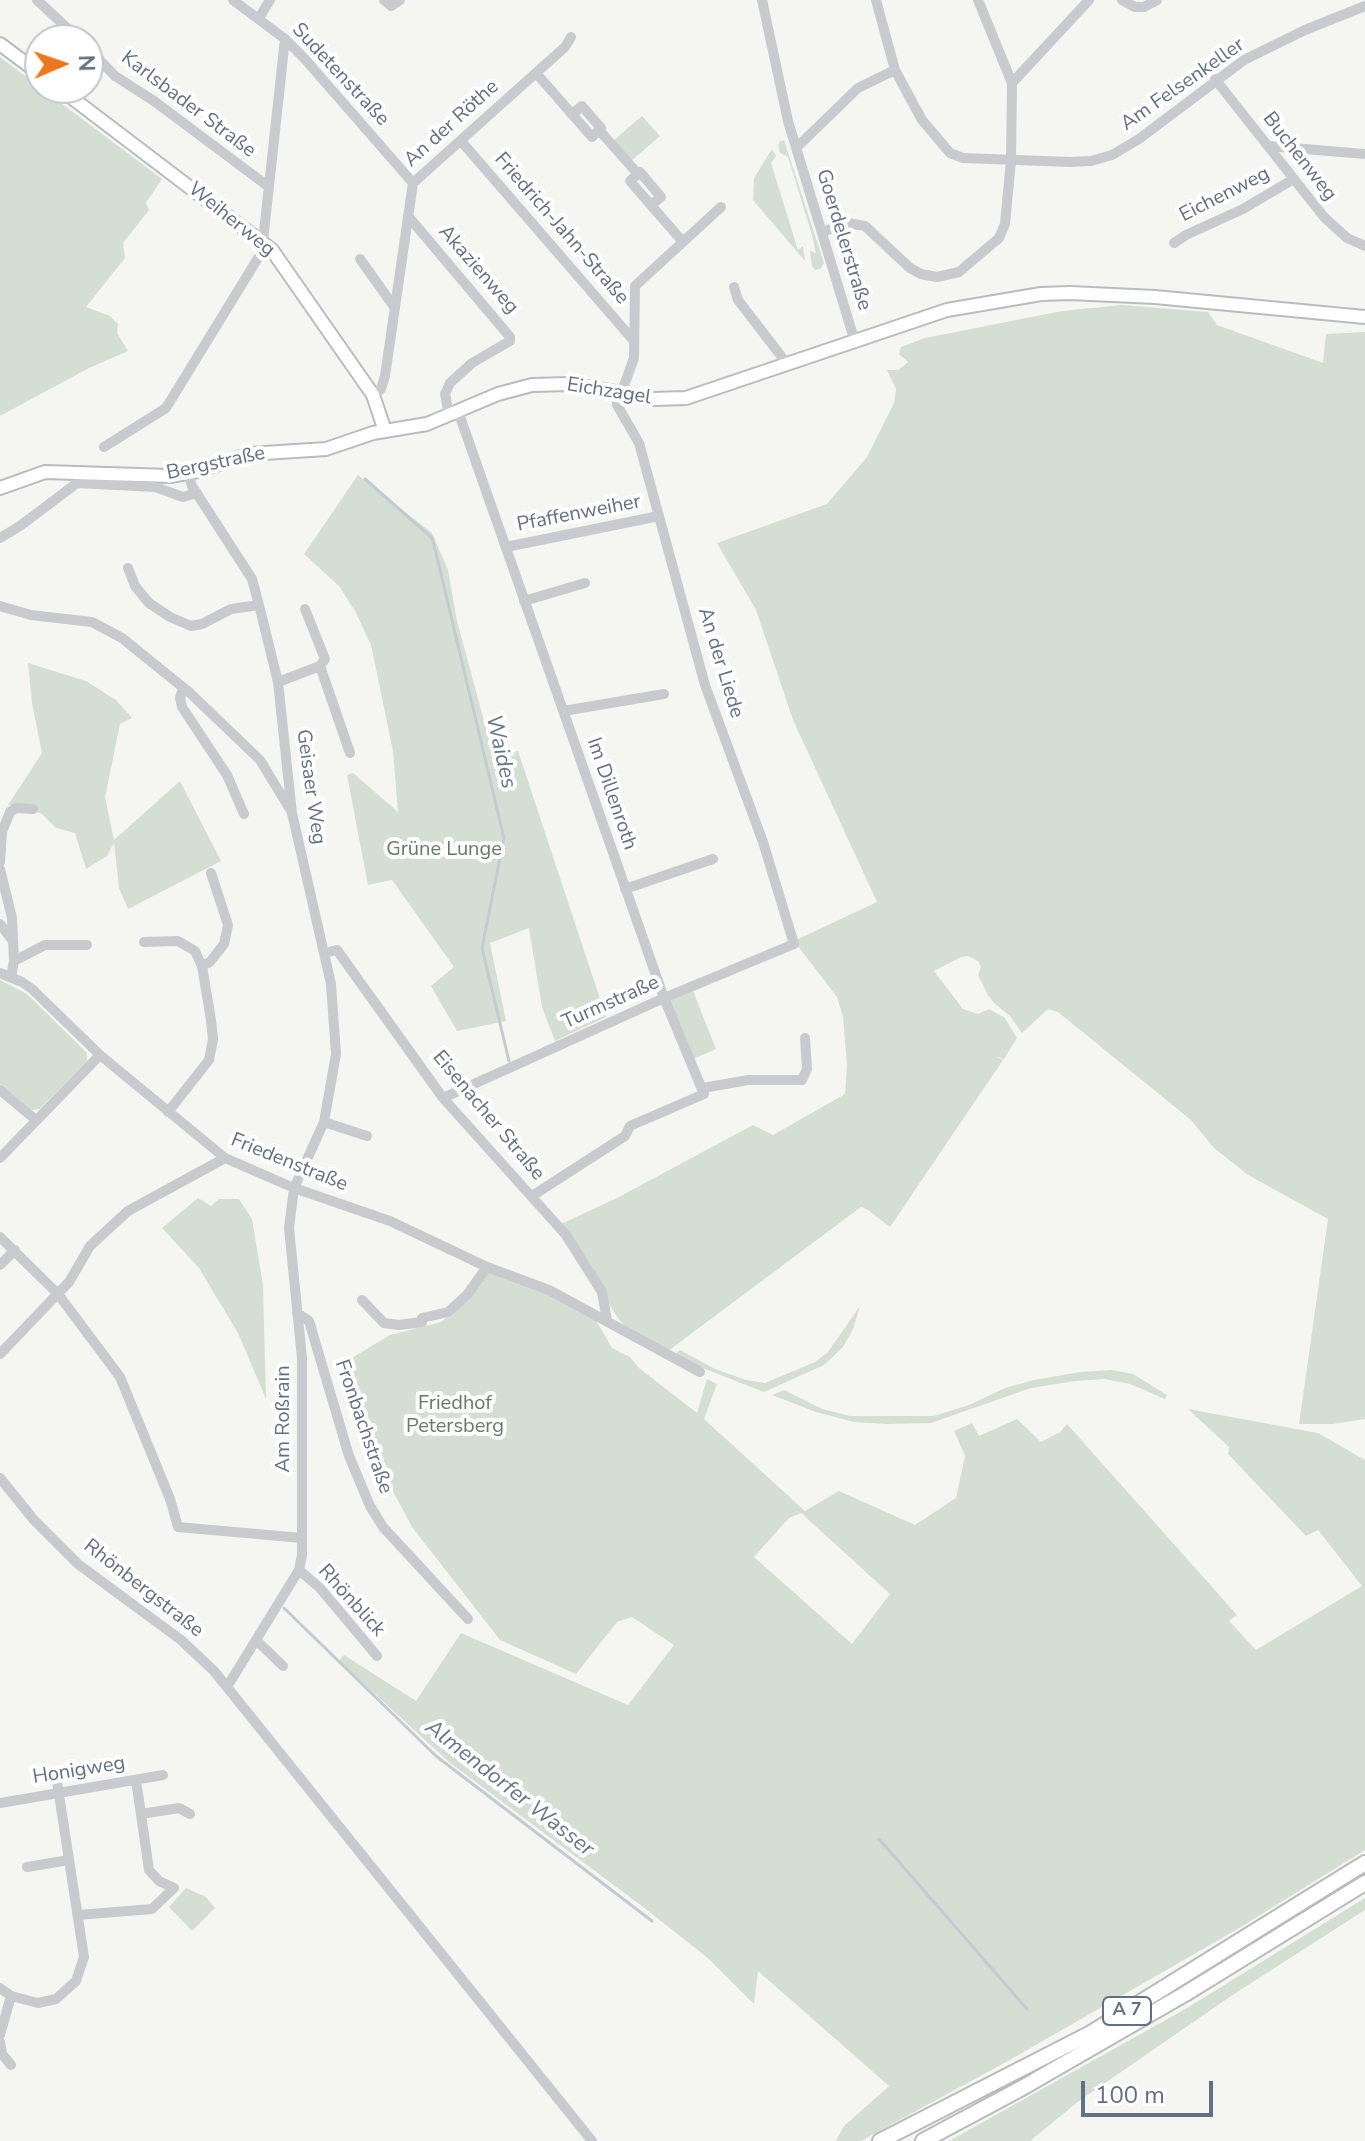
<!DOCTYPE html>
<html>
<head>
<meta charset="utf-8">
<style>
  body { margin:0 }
  #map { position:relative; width:1365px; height:2141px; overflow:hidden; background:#f5f6f2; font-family:"Nunito Sans",sans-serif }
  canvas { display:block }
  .north { position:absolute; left:24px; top:24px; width:80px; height:80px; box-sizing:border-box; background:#fff; border:2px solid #c1c5ce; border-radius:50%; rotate:88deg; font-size:22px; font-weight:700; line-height:32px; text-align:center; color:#636f85 }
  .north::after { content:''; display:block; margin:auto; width:28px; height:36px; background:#ec781c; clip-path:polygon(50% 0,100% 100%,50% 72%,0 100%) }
  .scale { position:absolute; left:1081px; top:2081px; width:132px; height:36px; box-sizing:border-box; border:4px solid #636f85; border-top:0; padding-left:10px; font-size:24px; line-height:28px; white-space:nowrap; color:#636f85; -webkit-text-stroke:6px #fff; paint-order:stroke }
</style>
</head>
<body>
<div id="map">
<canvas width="1365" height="2141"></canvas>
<div class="north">N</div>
<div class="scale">100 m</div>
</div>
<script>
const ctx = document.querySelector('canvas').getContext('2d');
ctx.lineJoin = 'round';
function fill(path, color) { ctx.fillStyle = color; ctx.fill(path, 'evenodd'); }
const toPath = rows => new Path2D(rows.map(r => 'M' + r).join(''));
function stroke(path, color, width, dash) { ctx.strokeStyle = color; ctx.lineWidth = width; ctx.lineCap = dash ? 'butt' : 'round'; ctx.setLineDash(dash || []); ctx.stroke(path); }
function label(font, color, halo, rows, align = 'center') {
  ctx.font = font + ' "Nunito Sans",sans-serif'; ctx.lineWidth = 8; ctx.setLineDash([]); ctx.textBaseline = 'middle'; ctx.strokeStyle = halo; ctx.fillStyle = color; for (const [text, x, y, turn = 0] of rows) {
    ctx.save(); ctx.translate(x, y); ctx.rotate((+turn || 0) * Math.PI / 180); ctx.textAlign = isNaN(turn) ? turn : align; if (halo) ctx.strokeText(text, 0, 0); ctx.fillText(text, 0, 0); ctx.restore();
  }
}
const green = toPath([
  [0,57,162,179,146,203,149,210,123,243,125,258,86,307,110,316,118,324,117,333,128,351,89,368,0,416],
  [642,116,660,136,631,161,613,141],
  [784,140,824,263,820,269,815,270,812,266,810,251,816,253,812,235,788,157,780,153,778,145,780,141],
  [772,149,776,156,771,163,798,250,803,246,805,261,753,200,754,178],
  [1122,305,1208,312,1217,325,1323,363,1326,334,1365,332,1365,1419,1333,1424,1299,1424,1328,1219,1248,1175,1214,1148,1191,1120,1058,1012,1048,1009,1022,1033,1010,1016,994,1003,988,995,978,975,981,967,978,961,968,956,961,957,934,971,963,1009,978,1014,989,1009,1005,1018,1017,1038,1004,1059,995,1056,1003,1060,890,1227,868,1210,861,1207,668,1351,626,1327,617,1317,561,1224,617,1198,753,1125,773,1135,845,1094,847,1066,843,1017,837,997,794,941,877,902,793,720,756,610,717,543,827,504,867,457,894,403,896,389,887,370,898,370,908,362,899,354,901,347,925,338,1062,311],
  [358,475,432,533,448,570,457,621,494,758,518,751,606,1017,555,1041,542,1007,529,928,490,943,506,1021,457,1031,431,986,454,967,392,880,368,885,347,775,353,773,398,812,393,751,371,645,355,611,339,586,304,554],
  [28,663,86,681,116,700,132,718,120,724,105,797,114,840,180,781,221,861,128,909,119,888,114,843,107,856,86,869,75,833,56,828,42,814,23,806,8,805,42,753,32,703],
  [0,980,27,994,87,1053,87,1061,40,1109,32,1110,0,1084],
  [693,991,716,1049,691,1060,667,1002],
  [198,1198,211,1206,219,1199,239,1199,252,1219,263,1285,266,1399,238,1333,199,1268,162,1228],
  [489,1271,547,1293,594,1317,612,1348,630,1357,639,1368,697,1413,707,1379,717,1384,704,1419,805,1511,839,1491,915,1525,956,1498,965,1456,954,1431,972,1423,979,1436,1017,1419,1041,1442,1060,1432,1067,1424,1237,1615,1229,1621,1256,1650,1362,1586,1318,1530,1306,1536,1228,1454,1229,1447,1188,1409,1318,1433,1365,1460,1365,1850,1236,1930,1008,2061,861,2141,836,2141,844,2126,889,2086,758,1971,754,2004,709,1959,647,1910,449,1762,339,1661,344,1655,416,1701,461,1633,628,1705,674,1645,632,1617,617,1622,576,1674,500,1640,412,1527,353,1416,340,1365,390,1335,441,1322,472,1296],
  [801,1513,890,1594,852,1644,754,1557,789,1518],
  [860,1306,853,1329,843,1347,824,1365,764,1392,695,1365,675,1354,680,1350,715,1369,746,1380,765,1383,815,1362,828,1352],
  [1112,1370,1133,1374,1167,1395,1165,1399,1130,1384,1104,1379,1075,1381,1031,1388,931,1423,887,1424,854,1422,816,1412,772,1395,784,1390,822,1409,850,1416,934,1416,969,1405,1005,1388,1034,1380,1080,1372],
  [186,1888,206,1897,215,1908,192,1931,169,1907],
  [1365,1898,1365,1910,1234,1994,1079,2101,1030,2141,949,2141,1187,2008]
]);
const stream = toPath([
  [365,479,432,538,435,549,504,838,482,948,509,1061],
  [284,1608,436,1756,652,1921],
  [879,1839,1027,2009]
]);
const minor = toPath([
  [37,0,80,40],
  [233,0,285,39,304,58,413,183],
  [384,0,391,6,400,0],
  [762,0,788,121,855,342],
  [876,0,895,70,922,120,950,153,963,158,1070,162,1091,161,1112,155,1139,139,1244,60,1305,30,1365,6],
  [1122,0,1135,7,1144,7,1157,0],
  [259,18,270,0],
  [88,48,115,76,154,101,269,187],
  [536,73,592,137,599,130,638,174,630,181,683,242],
  [1215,79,1324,217,1347,238,1365,246],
  [1012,83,1089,0],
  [572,114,582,106,601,128,599,130],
  [461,141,634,341],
  [1268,146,1365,154],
  [796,148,858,88,895,70],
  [638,174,640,172,661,197,651,205],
  [408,216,510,337,510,341,472,363,450,383,445,394,449,415],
  [822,232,847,223,865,226,910,268,921,274,937,277,959,272,999,238,1005,224,1011,160,1012,83,978,0],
  [263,241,285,39],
  [1174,243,1186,235,1243,209,1292,180],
  [360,259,395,308],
  [734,287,738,300,788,365],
  [621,394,634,358,635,286,721,207],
  [373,395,381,389,385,376,413,183,565,47,571,37],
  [458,411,664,998,704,1094,630,1126,625,1136,532,1196],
  [104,447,166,408,266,245],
  [188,473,192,486,252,579,259,605,278,682,292,813,331,984,336,1054,324,1122,294,1188,289,1228,302,1358,302,1555,299,1570,227,1687],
  [0,538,20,526,77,483,155,487,183,497,197,493],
  [506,547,659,516],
  [128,568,135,586,149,603,170,617,191,626,202,624,231,609,259,605],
  [524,601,585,583],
  [0,606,31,615,92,622,122,638,190,693,260,760,291,811],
  [305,609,325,659,320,666,350,753],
  [278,682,320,666],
  [183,688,180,698,182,707,227,775,244,814],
  [563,711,664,694],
  [0,862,2,832,10,812,16,808,33,809],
  [0,869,12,918,14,961,11,977],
  [625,889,713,859],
  [0,924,13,941],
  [144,942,178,941,195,951,202,966,211,1020,213,1039,209,1060,168,1112],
  [325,953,337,950,443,1098,566,1235,602,1292,607,1321],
  [14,961,45,945,87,945],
  [202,966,210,962,224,944,228,925,211,873],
  [0,973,22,982,32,989,100,1055,225,1158,294,1188,390,1221,487,1267,549,1290,700,1372],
  [703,1088,748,1080,802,1080,807,1069,805,1038],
  [0,1090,36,1120],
  [443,1098,664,998,794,944,763,842,705,685,639,443,617,405,617,393],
  [324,1122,367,1136],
  [0,1158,100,1055],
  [0,1237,58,1294,120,1377,170,1499,178,1527,302,1538],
  [0,1265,15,1250],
  [362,1300,384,1323,399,1325,422,1322,422,1318,448,1312,467,1295,487,1267],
  [297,1313,309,1321,349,1456,370,1506,383,1527,468,1619],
  [0,1354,69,1282,90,1246,128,1211,225,1158],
  [0,1478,34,1520,78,1564,181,1640,214,1671,592,2141],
  [299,1570,320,1588,377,1656],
  [256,1640,283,1666],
  [0,1803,163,1775],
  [141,1814,179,1808,190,1814],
  [27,1867,69,1860],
  [78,1915,152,1909,174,1888,159,1881,149,1870,136,1780],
  [0,1988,11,1996,0,2035],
  [11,1996,38,2003,56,1999,76,1981,84,1957,56,1775],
  [0,2042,2,2054,11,2065]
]);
const major = toPath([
  [0,44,40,74],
  [59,88,272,250,373,395,385,431],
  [0,488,45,472,170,476,198,471,249,454,326,449,373,433,427,424,498,394,532,385,569,384,654,399,686,398,947,310,1041,294,1070,293,1155,297,1365,317]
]);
const highway = toPath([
  [880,2141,1091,2033,1365,1863],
  [923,2141,1022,2088,1185,1994,1365,1883]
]);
const shields = [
  [1127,2011,48]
];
const shieldNames = [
  ["A 7",1127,2011]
];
const streetNames = [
  ["Sudetenstraße",340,75,47],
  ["Am Felsenkeller",1183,85,-35],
  ["Karlsbader Straße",188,105,37],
  ["An der Röthe",452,124,-42],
  ["Buchenweg",1299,157,52],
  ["Eichenweg",1225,195,-27],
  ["Weiherweg",231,220,39],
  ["Friedrich-Jahn-Straße",561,229,49],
  ["Goerdelerstraße",843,240,73],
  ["Akazienweg",478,270,49],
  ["Eichzagel",609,392,9],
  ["Bergstraße",216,464,-12],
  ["Pfaffenweiher",579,514,-11],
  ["An der Liede",720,663,73],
  ["Geisaer Weg",310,787,82],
  ["Im Dillenroth",611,794,71],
  ["Turmstraße",611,1003,-24],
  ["Eisenacher Straße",488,1116,50],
  ["Friedenstraße",289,1163,22],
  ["Am Roßrain",284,1419,-90],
  ["Fronbachstraße",363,1427,71],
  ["Rhönbergstraße",143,1589,38],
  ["Rhönblick",351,1601,48],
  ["Honigweg",79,1771,-9]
];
const parkNames = [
  ["Grüne Lunge",444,850],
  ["Friedhof",455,1404],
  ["Petersberg",455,1427]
];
const waterNames = [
  ["Waides",500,752,77],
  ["Almendorfer Wasser",509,1789,38]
];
fill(green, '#d5ded3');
stroke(stream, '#c3cbd2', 3);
stroke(major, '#b8bbc0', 16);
stroke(highway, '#babbbf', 18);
stroke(minor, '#c8cace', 10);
stroke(major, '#fff', 12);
stroke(highway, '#fff', 14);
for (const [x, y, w] of shields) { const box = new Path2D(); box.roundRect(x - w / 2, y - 14, w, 28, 6); ctx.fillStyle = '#fff'; ctx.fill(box); stroke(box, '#636f85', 2); }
label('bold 18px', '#636f85', null, shieldNames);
label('20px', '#636f85', '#fff', streetNames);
label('20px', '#637c63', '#fff', parkNames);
label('italic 22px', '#647789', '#fff', waterNames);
</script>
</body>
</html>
